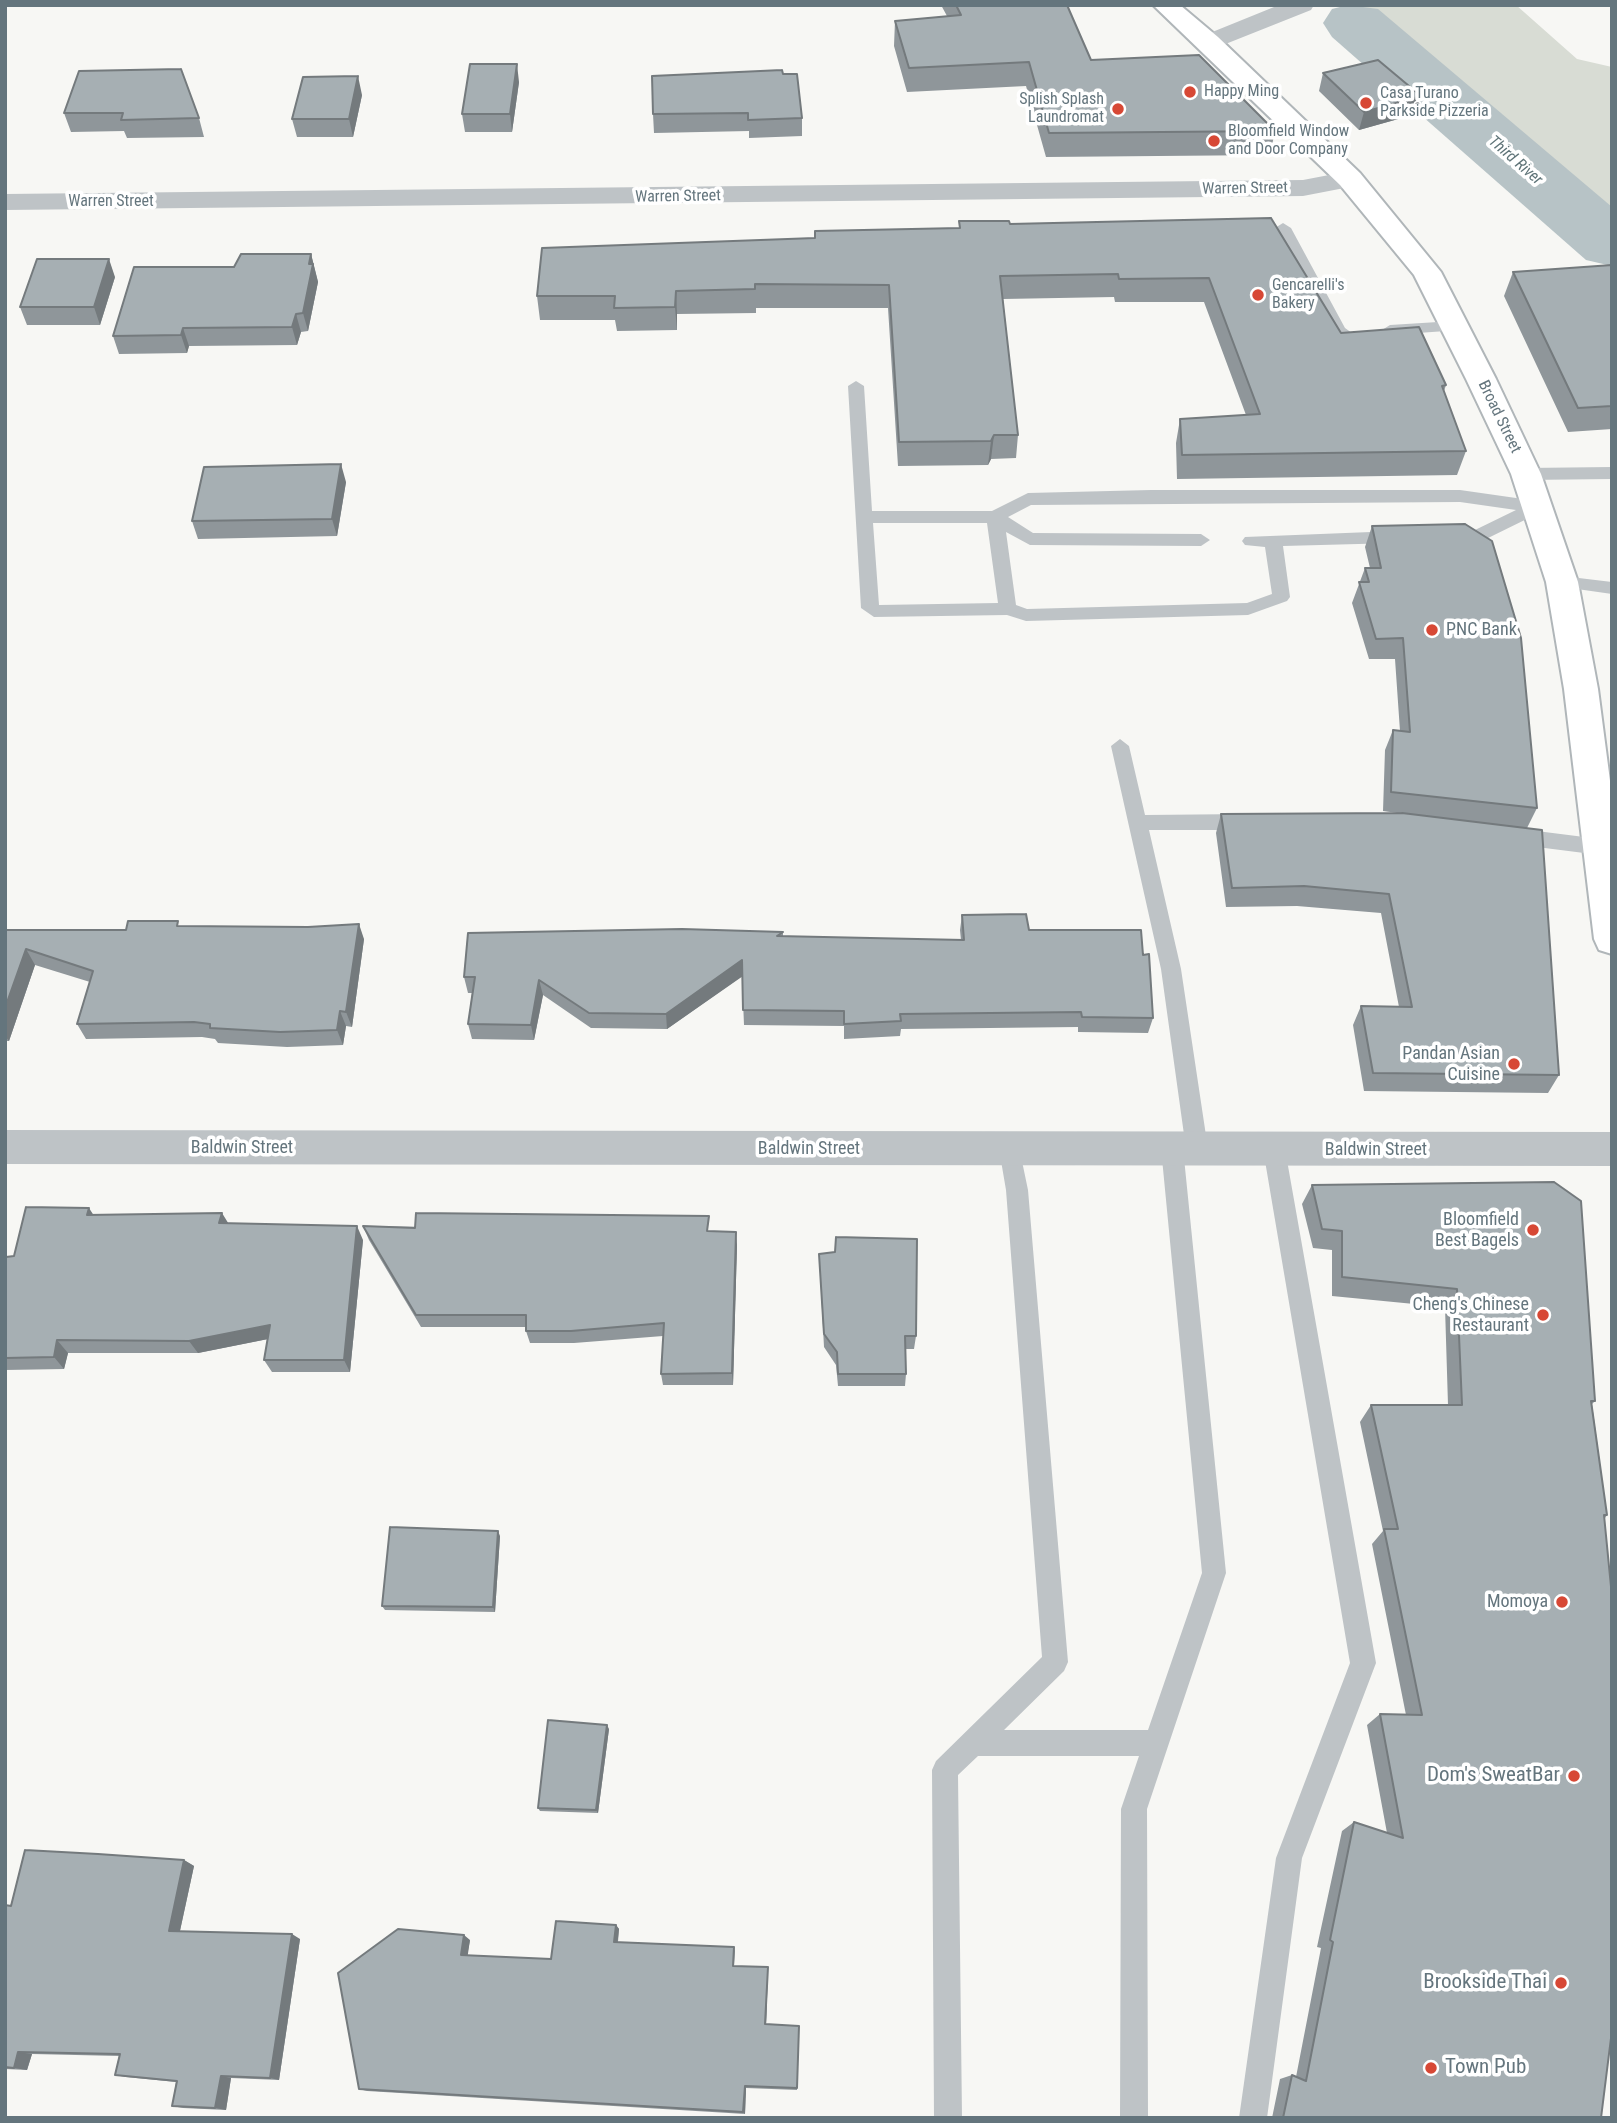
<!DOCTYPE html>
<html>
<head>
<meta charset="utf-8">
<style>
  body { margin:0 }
  #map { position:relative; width:1617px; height:2123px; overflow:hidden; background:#f7f7f4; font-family:"Roboto Condensed",sans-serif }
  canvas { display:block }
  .frame { position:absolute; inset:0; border:7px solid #64757d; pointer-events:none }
</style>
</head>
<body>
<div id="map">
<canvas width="1617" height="2123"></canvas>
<div class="frame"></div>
</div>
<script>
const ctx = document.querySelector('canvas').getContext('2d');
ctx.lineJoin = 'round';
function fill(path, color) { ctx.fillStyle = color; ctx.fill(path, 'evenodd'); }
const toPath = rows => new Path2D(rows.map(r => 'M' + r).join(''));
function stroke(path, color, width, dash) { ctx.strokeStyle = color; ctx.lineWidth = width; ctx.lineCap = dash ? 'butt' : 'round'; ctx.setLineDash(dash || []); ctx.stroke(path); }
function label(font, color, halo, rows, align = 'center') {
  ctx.font = font + ' "Roboto Condensed",sans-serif'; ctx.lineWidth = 7; ctx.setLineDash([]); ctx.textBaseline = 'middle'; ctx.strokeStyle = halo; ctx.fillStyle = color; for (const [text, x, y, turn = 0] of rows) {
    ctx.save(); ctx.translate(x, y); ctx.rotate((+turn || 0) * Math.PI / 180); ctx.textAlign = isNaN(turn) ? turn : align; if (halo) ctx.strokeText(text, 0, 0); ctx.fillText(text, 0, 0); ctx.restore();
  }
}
const green = toPath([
  [1348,5,1516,5,1577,59,1612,67,1612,254,1356,41]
]);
const river = toPath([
  [1348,5,1378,9,1612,207,1612,266,1586,260,1332,37,1323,23,1332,9,1348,5]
]);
const service = toPath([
  [1283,223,1291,228,1345,328,1352,333,1350,337,1340,338,1332,333,1275,228,1283,223],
  [1454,321,1462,326,1460,330,1390,335,1382,330,1390,325,1454,321],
  [856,381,864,386,872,511,992,511,1028,493,1151,490,1460,490,1537,501,1546,507,1543,511,1484,540,1453,542,1444,536,1447,532,1475,530,1516,510,1460,502,1031,505,1008,517,1033,533,1201,534,1210,540,1201,546,1030,545,1006,532,1016,605,1027,609,1247,603,1272,594,1265,547,1245,545,1242,541,1245,537,1396,531,1405,537,1396,543,1283,546,1290,597,1287,601,1248,615,1026,621,1007,615,874,617,861,608,848,386,856,381],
  [873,523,987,523,998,603,879,605,873,523],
  [1612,467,1612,479,1526,480,1518,474,1526,468,1612,467],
  [1562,576,1612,582,1612,594,1556,586,1553,582,1562,576],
  [1120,739,1129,746,1145,815,1247,814,1254,817,1257,822,1254,827,1247,830,1149,830,1181,969,1208,1149,1205,1156,1197,1158,1189,1156,1186,1149,1161,969,1111,746,1120,739],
  [1513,828,1600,839,1607,842,1610,847,1607,852,1600,855,1513,844,1506,841,1503,836,1506,831,1513,828],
  [1172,1139,1180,1141,1183,1148,1226,1573,1147,1809,1148,2118,1120,2118,1121,1809,1139,1756,978,1756,958,1775,962,2118,934,2118,932,1770,936,1761,1042,1657,1006,1190,999,1149,1002,1142,1010,1140,1018,1142,1028,1190,1068,1662,1064,1671,1004,1730,1148,1730,1202,1573,1161,1148,1164,1141,1172,1139],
  [1274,1140,1282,1142,1285,1149,1376,1663,1302,1858,1267,2118,1239,2118,1276,1858,1350,1663,1263,1149,1266,1142,1274,1140]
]);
const minor = toPath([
  [1279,5,1314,5,1311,10,1218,47,1209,50,1200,47,1196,42,1200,37,1279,5],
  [1350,171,1360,173,1364,179,1360,185,1303,196,5,210,5,194,1303,180,1350,171],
  [5,1130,1612,1132,1612,1166,5,1164,5,1130]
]);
const primary = toPath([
  [1153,5,1180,5,1218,37,1360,173,1441,272,1496,379,1541,474,1578,582,1598,689,1612,796,1612,954,1599,950,1594,939,1564,689,1546,582,1511,474,1466,379,1414,275,1340,185,1153,5]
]);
const wall = toPath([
  [941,5,1067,5,1091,60,1275,131,1270,155,1046,157,1026,86,907,92,894,46,895,21,947,16],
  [79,71,199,118,204,137,127,138,124,131,71,132,64,113],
  [1323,73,1421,96,1416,114,1359,130,1319,91],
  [783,74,802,118,802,136,749,138,749,131,654,133,653,114],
  [519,82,512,132,465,132,462,114],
  [362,95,353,137,297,137,292,119],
  [1271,218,1341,333,1446,385,1444,391,1466,451,1457,475,1177,479,1176,443,1180,419,1246,415,1204,302,1115,302,1114,297,1003,299,1018,435,1016,458,991,459,988,465,898,466,888,308,756,308,756,313,677,314,677,330,617,331,615,320,540,320,537,296,815,238,959,228,959,221,1010,224],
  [311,254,318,282,308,331,301,332,297,345,189,346,187,353,119,354,113,336,234,267],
  [1612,265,1612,429,1568,432,1504,296,1513,272],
  [115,277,100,325,27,325,20,307],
  [346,482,337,536,198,539,192,521],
  [1372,526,1537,808,1527,828,1559,1075,1548,1093,1364,1091,1353,1025,1361,1006,1399,1007,1381,913,1297,906,1226,907,1216,833,1221,814,1397,813,1383,811,1385,750,1393,730,1400,731,1395,659,1369,659,1352,603,1365,568,1370,568,1365,547],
  [962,915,1143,955,1153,1018,1148,1033,1078,1032,1078,1027,901,1029,900,1036,844,1039,844,1026,744,1025,742,976,667,1029,591,1028,543,995,534,1040,472,1039,468,1024,472,993,468,993,464,977,783,932,783,936,961,940,960,930],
  [180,926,364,939,352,1027,346,1026,343,1045,287,1047,218,1043,215,1039,202,1037,86,1039,77,1024,90,982,35,965,9,1041,5,1041,5,930,126,930],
  [1554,1182,1595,1401,1592,1404,1607,1515,1605,1518,1601,2118,1272,2118,1280,2079,1292,2075,1296,2077,1321,1948,1317,1947,1342,1831,1354,1822,1387,1833,1367,1725,1380,1714,1406,1715,1372,1544,1383,1531,1360,1422,1371,1405,1448,1405,1445,1307,1332,1296,1332,1250,1313,1248,1302,1204,1312,1185],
  [94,1215,228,1223,363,1240,350,1372,272,1372,264,1360,268,1339,198,1353,68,1353,64,1369,5,1370,5,1261],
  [363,1226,710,1231,737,1245,733,1385,663,1385,661,1374,663,1336,574,1343,530,1343,526,1331,526,1327,421,1327,369,1240],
  [819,1254,916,1336,914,1349,905,1349,906,1374,905,1386,838,1386,836,1365,824,1347],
  [500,1536,495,1612,385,1610,382,1606],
  [609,1729,598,1813,540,1811,538,1808],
  [184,1860,194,1866,180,1931,300,1939,279,2080,231,2078,226,2110,183,2108,172,2106,176,2082,126,2077,115,2075,119,2056,32,2054,27,2070,5,2069,5,1905,11,1906],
  [616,1925,619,1929,618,1942,734,1947,735,1951,734,1966,768,1967,766,2024,799,2026,797,2090,746,2088,745,2114,367,2091,359,2089,470,1940,467,1956,551,1959]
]);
const shadedWall = toPath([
  [517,64,519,82,512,132,510,114],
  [358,76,362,95,353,137,349,119],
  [1421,96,1416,114,1359,130,1364,112],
  [311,254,318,282,308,331,303,313],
  [109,259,115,277,100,325,94,307],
  [676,291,677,314,677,330,675,307],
  [296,314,301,332,297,345,292,327],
  [183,328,189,346,187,353,181,335],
  [994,435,991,459,988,465,991,441],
  [341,464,346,482,337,536,332,519],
  [359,924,364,939,352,1027,346,1012],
  [26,949,35,965,9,1041,5,1036,5,1008],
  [742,960,743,976,667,1029,666,1014],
  [539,980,543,995,534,1040,531,1025],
  [340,1011,346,1026,343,1045,337,1030],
  [89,1208,98,1222,87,1215],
  [222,1213,230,1226,219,1223],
  [357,1226,363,1240,350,1372,344,1360],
  [736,1232,737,1245,733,1385,732,1373],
  [270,1325,278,1337,198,1353,189,1341],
  [57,1340,68,1353,64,1369,54,1357],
  [498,1531,500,1536,495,1612,493,1607],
  [607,1725,609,1729,598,1813,596,1810],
  [184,1860,194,1866,179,1935,169,1931],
  [616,1925,619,1929,617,1947,614,1942],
  [292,1934,300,1939,279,2080,270,2078],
  [464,1935,470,1940,467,1960,461,1955],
  [768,1967,768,1971,766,2027,765,2024],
  [18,2052,32,2054,27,2070,14,2068],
  [221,2076,231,2078,226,2110,215,2108],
  [745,2086,746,2088,745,2114,743,2112]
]);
const building = toPath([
  [956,5,1067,5,1091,60,1199,55,1275,131,1049,133,1029,62,909,68,895,21,961,15,956,5],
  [1378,60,1421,96,1364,112,1323,73,1378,60],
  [470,64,517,64,510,114,462,114,470,64],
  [181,69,199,118,121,120,123,113,64,113,79,71,181,69],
  [782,70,783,74,797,74,802,118,748,120,748,113,653,114,652,76,782,70],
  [358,76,349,119,292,119,303,77,358,76],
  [1271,218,1341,333,1419,327,1446,385,1442,386,1466,451,1182,455,1180,419,1260,414,1209,278,1119,279,1118,274,1000,276,1018,435,994,435,991,441,899,442,889,285,755,284,755,289,676,291,675,307,614,308,615,296,537,296,542,248,815,238,815,231,960,228,959,221,1009,221,1010,224,1271,218],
  [241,254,311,254,309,264,313,264,303,313,296,314,292,327,183,328,181,335,113,336,134,267,234,267,241,254],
  [37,259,109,259,94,307,20,307,37,259],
  [1612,265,1612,406,1578,408,1513,272,1612,265],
  [341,464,332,519,192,521,204,467,341,464],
  [1465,524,1492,541,1521,638,1537,808,1391,792,1393,730,1410,732,1403,638,1376,639,1359,582,1369,582,1365,568,1381,568,1372,526,1465,524],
  [1402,813,1542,830,1559,1075,1373,1073,1361,1006,1412,1007,1389,894,1304,886,1232,888,1221,814,1402,813],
  [1026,914,1029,930,1141,930,1143,955,1149,954,1153,1018,1082,1017,1081,1012,900,1014,901,1021,844,1024,844,1011,743,1010,742,960,666,1014,589,1013,539,980,531,1025,468,1024,475,977,464,977,468,933,682,929,783,932,777,936,964,940,962,915,1026,914],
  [128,921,178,921,177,926,308,927,359,924,346,1012,340,1011,337,1030,280,1032,210,1028,210,1024,194,1022,77,1024,93,971,26,949,5,1008,5,930,126,930,128,921],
  [1554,1182,1581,1201,1595,1401,1591,1401,1607,1515,1604,1515,1612,1597,1612,2030,1601,2118,1283,2118,1292,2075,1306,2081,1333,1942,1330,1940,1354,1822,1403,1838,1380,1714,1422,1715,1384,1529,1398,1529,1371,1405,1462,1405,1457,1289,1342,1277,1342,1231,1322,1229,1312,1185,1554,1182],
  [26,1207,89,1208,87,1215,222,1213,219,1223,357,1226,344,1360,264,1360,270,1325,189,1341,57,1340,54,1357,5,1358,5,1261,6,1257,14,1256,26,1207],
  [416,1213,709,1216,707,1231,736,1232,732,1373,661,1374,664,1323,571,1331,526,1331,526,1315,416,1315,363,1226,415,1228,416,1213],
  [836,1237,917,1239,916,1336,905,1336,906,1374,838,1374,837,1352,824,1334,819,1254,835,1252,836,1237],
  [390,1527,498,1531,493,1607,382,1606,390,1527],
  [548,1720,607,1725,596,1810,538,1808,548,1720],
  [25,1850,98,1854,184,1860,169,1931,292,1934,270,2078,221,2076,215,2108,172,2106,177,2081,115,2075,120,2054,18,2052,14,2068,5,2067,5,1905,11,1906,25,1850],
  [556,1921,616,1925,614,1942,734,1947,733,1966,768,1967,765,2024,799,2026,797,2088,745,2086,743,2112,359,2089,338,1973,398,1929,464,1935,461,1955,551,1959,556,1921]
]);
const markers = [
  [1190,92,7,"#d74835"],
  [1366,103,7,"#d74835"],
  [1118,109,7,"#d74835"],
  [1214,141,7,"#d74835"],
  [1258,295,7,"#d74835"],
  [1432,630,7,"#d74835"],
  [1514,1064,7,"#d74835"],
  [1533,1230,7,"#d74835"],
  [1543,1315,7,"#d74835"],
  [1562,1602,7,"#d74835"],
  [1574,1776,7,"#d74835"],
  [1561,1983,7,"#d74835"],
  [1431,2068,7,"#d74835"]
];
const farPoinames = [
  ["Happy Ming",1204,92],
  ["Casa Turano",1380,94],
  ["Parkside Pizzeria",1380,112],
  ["Splish Splash",1104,100,"right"],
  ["Laundromat",1104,118,"right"],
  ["Bloomfield Window",1228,132],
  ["and Door Company",1228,150],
  ["Gencarelli's",1272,286],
  ["Bakery",1272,304]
];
const farWaternames = [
  ["Third River",1515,161,41]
];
const farStreetnames = [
  ["Warren Street",1245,189,-1],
  ["Warren Street",678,197,-1],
  ["Warren Street",111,202],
  ["Broad Street",1499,417,64]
];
const poiNames = [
  ["PNC Bank",1446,630,"left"],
  ["Pandan Asian",1500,1054],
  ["Cuisine",1500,1075],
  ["Bloomfield",1519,1220],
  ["Best Bagels",1519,1241],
  ["Cheng's Chinese",1529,1305],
  ["Restaurant",1529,1326],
  ["Momoya",1548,1602]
];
const streetNames = [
  ["Baldwin Street",242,1148],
  ["Baldwin Street",809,1149],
  ["Baldwin Street",1376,1150]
];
const nearPoinames = [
  ["Dom's SweatBar",1560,1776],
  ["Brookside Thai",1547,1983],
  ["Town Pub",1445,2068,"left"]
];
fill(green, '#d8dcd4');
fill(river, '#b7c3c6');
stroke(primary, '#b0b6b9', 4);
fill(service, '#bec3c6');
fill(minor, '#bec3c6');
fill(primary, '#fff');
fill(wall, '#8f969a');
fill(shadedWall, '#747a7d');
fill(building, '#a6afb3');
stroke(building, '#747a7d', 2);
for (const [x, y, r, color] of markers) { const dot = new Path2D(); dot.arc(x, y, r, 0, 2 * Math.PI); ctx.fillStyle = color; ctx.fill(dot); stroke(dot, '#fff', 2.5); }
label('16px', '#64757d', '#fff', farPoinames, 'left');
label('italic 16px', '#5f7478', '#fff', farWaternames);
label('16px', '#64757d', '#fff', farStreetnames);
label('18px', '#64757d', '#fff', poiNames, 'right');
label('18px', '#64757d', '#fff', streetNames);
label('21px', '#64757d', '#fff', nearPoinames, 'right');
</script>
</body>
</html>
